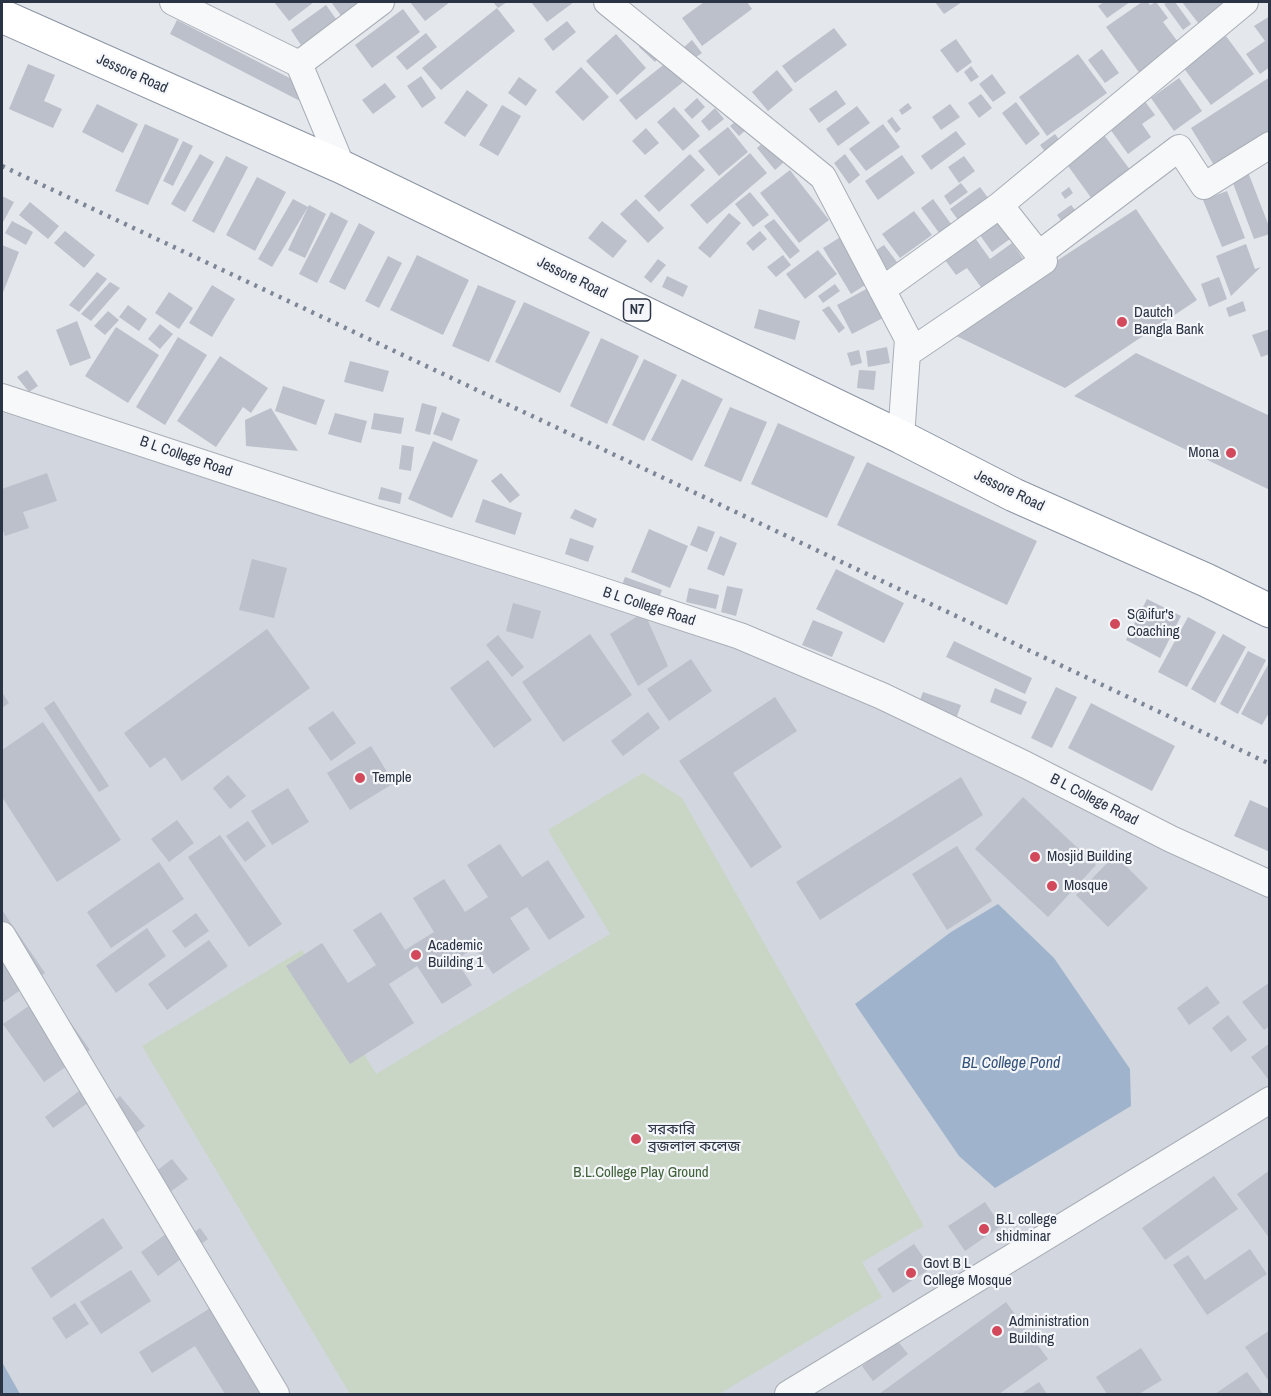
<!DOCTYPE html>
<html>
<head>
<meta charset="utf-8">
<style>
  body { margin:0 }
  #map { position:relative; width:1271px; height:1396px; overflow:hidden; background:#e4e7ec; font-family:"Archivo Narrow",sans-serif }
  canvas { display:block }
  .frame { position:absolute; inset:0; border:3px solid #2b3445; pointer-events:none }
</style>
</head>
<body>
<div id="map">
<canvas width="1271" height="1396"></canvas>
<div class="frame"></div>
</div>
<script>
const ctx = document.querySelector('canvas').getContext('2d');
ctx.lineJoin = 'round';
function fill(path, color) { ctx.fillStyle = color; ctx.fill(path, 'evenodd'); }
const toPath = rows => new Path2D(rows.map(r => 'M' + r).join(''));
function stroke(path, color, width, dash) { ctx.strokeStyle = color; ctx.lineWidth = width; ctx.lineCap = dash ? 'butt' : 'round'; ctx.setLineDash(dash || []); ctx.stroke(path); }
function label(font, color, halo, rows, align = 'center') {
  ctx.font = font + ' "Archivo Narrow","Noto Sans Bengali",sans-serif'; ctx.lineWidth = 4.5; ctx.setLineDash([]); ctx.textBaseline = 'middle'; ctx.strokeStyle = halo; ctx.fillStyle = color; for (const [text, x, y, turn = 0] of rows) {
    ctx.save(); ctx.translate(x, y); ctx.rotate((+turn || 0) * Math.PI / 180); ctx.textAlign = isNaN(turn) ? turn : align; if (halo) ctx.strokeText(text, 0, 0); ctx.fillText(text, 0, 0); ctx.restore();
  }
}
const built = toPath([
  [2,397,672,615,1269,884,1269,1394,2,1394]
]);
const green = toPath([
  [643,773,682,798,924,1226,862,1262,882,1297,719,1394,350,1394,142,1046,302,950,376,1074,610,934,548,830]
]);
const water = toPath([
  [998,904,1054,958,1130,1069,1131,1106,995,1188,959,1156,855,1004,951,932],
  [2,1362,20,1394,2,1394]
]);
const building = toPath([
  [274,2,314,2,289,21],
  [331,2,364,2,342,17],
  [410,2,450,2,425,21],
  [493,2,507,2,498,8],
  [531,2,574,2,547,22],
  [704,2,747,2,752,9,702,46,682,18],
  [935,2,962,2,944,14],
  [1104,2,1130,2,1107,18,1098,6],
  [1142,2,1148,2,1150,5,1156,2,1168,18,1163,22,1178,42,1141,75,1106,27],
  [1168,2,1175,2,1191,24,1183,30,1164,4],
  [1182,2,1230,2,1199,24],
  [326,5,336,19,301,45,291,30],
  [497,8,515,31,441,90,422,68],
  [403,9,420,32,372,68,355,45],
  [1270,16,1270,67,1260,74,1246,54,1265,41,1254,26],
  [177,20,307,87,300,101,170,34],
  [567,21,576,32,553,51,544,39],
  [834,28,847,45,795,83,782,66],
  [426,33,437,47,407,70,396,57],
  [616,34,646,68,617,95,586,61],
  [1226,36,1254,74,1211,105,1183,67],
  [956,39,972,62,957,73,940,50],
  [692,40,702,53,693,59,684,47],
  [644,42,660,56,655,62,639,47],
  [1102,49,1119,73,1105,83,1088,60],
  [1078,54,1107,93,1047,136,1019,97],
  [667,62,683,82,636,120,619,100],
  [28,64,55,75,44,101,62,109,53,128,9,109],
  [971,66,979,77,971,82,964,72],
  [581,67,609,97,583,121,555,92],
  [777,70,793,90,768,111,752,92],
  [992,74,1006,93,993,102,979,84],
  [421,76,436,98,422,108,407,86],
  [519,77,537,90,526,106,508,93],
  [1270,77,1270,137,1217,170,1191,128],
  [1179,78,1202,111,1174,131,1151,98],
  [385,83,396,97,373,114,362,100],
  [467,90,488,105,465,137,444,123],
  [836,90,846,104,819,123,809,109],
  [981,94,992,108,979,118,968,103],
  [1141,96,1155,115,1142,124,1151,137,1128,154,1105,122],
  [697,98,705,107,692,119,684,110],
  [1016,102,1040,134,1026,145,1002,113],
  [908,103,912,108,902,115,899,110],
  [97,104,138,124,123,153,82,132],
  [950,104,960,117,941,130,932,117],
  [502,105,521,116,498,156,479,145],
  [857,106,870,123,838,146,826,129],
  [674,107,700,136,683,151,657,122],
  [715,108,724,119,709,131,701,121],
  [892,117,901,129,896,133,887,121],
  [738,119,747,129,739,136,730,126],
  [145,124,179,139,148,205,115,191],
  [883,124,900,147,866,171,849,149],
  [728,127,748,152,719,176,698,151],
  [646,128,659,143,645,155,632,141],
  [956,131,966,144,931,170,921,156],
  [1101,131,1131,171,1092,199,1063,159],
  [1055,134,1064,146,1049,157,1040,145],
  [183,141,193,146,173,186,163,181],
  [765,141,784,162,775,170,757,148],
  [750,153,767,173,707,224,690,205],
  [200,154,214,162,185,212,171,204],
  [690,154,705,170,659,212,644,196],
  [845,154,860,175,849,184,834,163],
  [902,155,915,173,878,200,865,181],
  [226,156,248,167,214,233,192,221],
  [964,156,975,171,959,183,948,167],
  [790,170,829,220,799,243,760,193],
  [1248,172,1270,229,1270,234,1254,239,1231,178],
  [257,177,286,192,255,251,226,235],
  [961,183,968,192,950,205,944,196],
  [980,187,994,206,964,228,950,209],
  [1069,187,1073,193,1065,199,1061,193],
  [1227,191,1245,238,1222,247,1203,200],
  [750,192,769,215,753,227,735,204],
  [2,196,14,202,2,224],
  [293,199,308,207,272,267,258,259],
  [636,199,664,228,648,243,620,214],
  [933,199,954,228,942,237,921,208],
  [30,202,59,226,48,239,19,215],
  [309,205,326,214,305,258,288,250],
  [1071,205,1080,216,1066,227,1057,215],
  [1136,209,1197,300,1065,388,948,332],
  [914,211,932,235,900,258,882,234],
  [331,212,348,221,317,283,299,274],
  [729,213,741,223,710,258,698,248],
  [999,215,1014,236,992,252,977,231],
  [774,219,800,251,790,259,764,226],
  [12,221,33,232,26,245,5,233],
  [602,221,627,241,613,258,588,238],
  [359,223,375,232,345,290,329,282],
  [65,231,95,255,84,268,54,243],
  [760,231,767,239,753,251,746,243],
  [842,236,870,282,851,294,823,248],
  [975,238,990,259,1012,243,1027,264,986,294,967,268,956,275,945,260],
  [1246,244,1255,269,1261,267,1231,296,1216,256],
  [2,245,19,252,2,295],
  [884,245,897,262,882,273,869,255],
  [818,250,837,274,805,299,786,274],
  [417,255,469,280,443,335,390,310],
  [783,255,791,265,776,277,767,267],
  [388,256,402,263,379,308,365,301],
  [658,259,666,265,651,283,644,277],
  [97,272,107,279,79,312,69,305],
  [667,276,688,286,683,297,662,287],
  [1219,277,1227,299,1209,307,1201,284],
  [110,282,120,288,91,321,81,314],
  [835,284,840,291,823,303,818,296],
  [212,285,235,299,212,337,189,323],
  [478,285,516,301,489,362,452,346],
  [868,288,883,318,852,334,837,305],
  [169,292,193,308,179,329,155,313],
  [1243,301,1246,311,1229,317,1226,308],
  [524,302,590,332,560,393,495,362],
  [128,305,147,319,139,331,119,317],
  [829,306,845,328,839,333,822,310],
  [759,309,800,321,795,340,754,328],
  [108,311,119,320,105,335,94,326],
  [77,321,91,358,70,366,56,330],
  [160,324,173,334,160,349,148,339],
  [116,327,159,355,128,403,85,376],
  [1270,329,1270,354,1261,357,1252,335],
  [178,337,207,355,165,425,136,407],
  [601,338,639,356,607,424,570,406],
  [887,347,890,363,868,367,866,351],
  [859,350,862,363,851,366,847,353],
  [1136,353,1270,416,1270,490,1074,396],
  [220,356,268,388,251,413,243,407,216,447,177,421],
  [644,359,677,375,644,441,612,425],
  [350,361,389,371,383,392,344,382],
  [27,370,38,386,29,392,17,377],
  [859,370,876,371,874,390,857,388],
  [682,379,723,399,692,461,651,440],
  [283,386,325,400,316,425,275,411],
  [422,403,437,407,430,435,415,431],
  [730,407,767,422,741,482,704,466],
  [271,408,298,451,246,446,245,420],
  [442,412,460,419,452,441,433,434],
  [335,413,367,421,361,443,328,434],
  [374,413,404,418,401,434,371,429],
  [778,423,855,457,827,518,751,484],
  [433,441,478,460,452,518,408,499],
  [402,445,414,447,411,471,399,469],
  [867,462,1037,541,1007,605,837,525],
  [47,473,57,501,23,512,29,528,5,536,2,528,2,489],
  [501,473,520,495,510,503,491,481],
  [381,487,402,493,400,504,378,499],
  [483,499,522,513,515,535,475,522],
  [575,509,597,519,593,528,570,518],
  [698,526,715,532,707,552,690,545],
  [649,529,688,546,670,588,631,572],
  [720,536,737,543,724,576,707,569],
  [570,538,594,546,588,562,565,554],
  [252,559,287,568,274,618,239,610],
  [836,569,904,603,884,643,816,609],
  [625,577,662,590,656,606,619,593],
  [727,586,743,589,736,616,721,612],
  [689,588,719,595,716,609,686,602],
  [1147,599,1181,616,1160,658,1126,640],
  [513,603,541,611,533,639,506,631],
  [644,612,668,666,638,686,610,634],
  [1188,617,1216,632,1187,687,1158,672],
  [813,620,843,632,832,657,802,645],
  [267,629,310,688,182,781,165,757,150,768,124,733],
  [590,634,632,695,563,742,522,682],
  [1223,634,1246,647,1215,703,1191,689],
  [498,635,524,667,512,677,486,645],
  [954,641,1032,678,1025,694,946,657],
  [1248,651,1266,660,1238,714,1220,704],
  [691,659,712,691,669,721,647,689],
  [488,660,532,720,494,748,450,688],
  [1270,661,1270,711,1262,725,1241,714],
  [1056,687,1077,697,1052,748,1031,738],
  [995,688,1027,702,1021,715,990,702],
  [2,692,9,703,2,708],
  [923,692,961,705,955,722,917,708],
  [775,697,797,731,733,773,782,847,751,868,679,761],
  [54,701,109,786,99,792,44,708],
  [1091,703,1175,746,1152,791,1068,748],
  [333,711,356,743,331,761,308,728],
  [648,712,660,728,623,756,611,741],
  [43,722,121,840,57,882,2,797,2,750],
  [371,746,394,783,350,810,327,773],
  [228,775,246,796,230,809,213,788],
  [961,777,983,815,820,920,796,882],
  [288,788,309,822,272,845,251,811],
  [1023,797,1096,865,1048,917,975,849],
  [1250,800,1270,809,1270,852,1234,836],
  [177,820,194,843,169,862,151,839],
  [248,821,266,846,245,862,226,836],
  [220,835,282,924,249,947,188,857],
  [500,844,522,877,548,860,585,917,549,940,527,907,510,918,530,949,493,974,475,947,456,960,472,985,442,1004,417,966,389,984,414,1023,350,1064,286,966,322,943,348,983,376,965,353,930,381,912,405,950,434,932,413,898,444,879,465,912,488,897,467,865],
  [957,846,992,901,947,930,912,874],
  [1115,855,1148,888,1108,927,1076,895],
  [159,862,184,899,111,948,87,912],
  [2,910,45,973,2,1003],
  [196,913,209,931,185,948,172,931],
  [147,928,166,956,116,993,96,965],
  [209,940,228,966,167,1010,148,984],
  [1270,982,1270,1026,1264,1030,1242,1002],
  [1207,986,1220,1003,1189,1025,1177,1008],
  [49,992,90,1050,44,1082,3,1024],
  [1228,1015,1247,1040,1231,1052,1212,1028],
  [1270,1043,1270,1077,1268,1079,1251,1057],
  [87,1085,96,1097,53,1128,45,1117],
  [120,1096,145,1126,127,1140,103,1111],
  [172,1159,188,1179,170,1192,155,1172],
  [1270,1170,1270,1239,1237,1194],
  [1214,1176,1238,1209,1165,1260,1142,1228],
  [985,1202,1001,1226,965,1251,948,1226],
  [103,1218,123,1248,51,1298,31,1268],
  [184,1221,193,1233,200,1228,208,1239,158,1276,141,1252],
  [914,1244,931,1268,893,1293,877,1269],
  [1250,1249,1267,1274,1207,1315,1173,1265,1188,1255,1205,1280],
  [131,1270,151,1301,101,1334,80,1302],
  [1006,1302,1048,1359,999,1394,879,1394],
  [75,1303,89,1324,66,1339,52,1318],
  [212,1307,265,1394,225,1394,195,1346,152,1373,139,1352],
  [1270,1330,1270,1383,1245,1347],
  [896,1339,908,1354,873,1381,862,1366],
  [1141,1348,1162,1380,1139,1394,1107,1394,1096,1377],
  [1247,1372,1263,1394,1215,1394],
  [1039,1382,1047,1394,1021,1394]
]);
const minor = toPath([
  [173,2,299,64,342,167],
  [607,2,823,177,908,339,901,437],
  [299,64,381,2],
  [1039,254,1179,148,1204,186,1270,145],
  [882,290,1000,205,1245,2],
  [908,353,1044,261,1000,205],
  [2,397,327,504,563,578,740,636,882,696,1026,765,1171,839,1270,884],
  [2,935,276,1394],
  [788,1394,1270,1100]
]);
const trunk = toPath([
  [2,16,342,167,901,437,1014,495,1206,580,1270,611]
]);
const rail = toPath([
  [2,166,1270,764]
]);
const markers = [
  [1122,322,6,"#d1495b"],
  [1231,453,6,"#d1495b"],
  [1115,624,6,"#d1495b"],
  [360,778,6,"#d1495b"],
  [1035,857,6,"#d1495b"],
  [1052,886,6,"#d1495b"],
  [416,955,6,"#d1495b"],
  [636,1139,6,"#d1495b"],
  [984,1229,6,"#d1495b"],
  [911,1273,6,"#d1495b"],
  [997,1331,6,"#d1495b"]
];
const shields = [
  [637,310,27]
];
const shieldNames = [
  ["N7",637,310]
];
const streetNames = [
  ["Jessore Road",132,74,24],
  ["Jessore Road",572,278,26],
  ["B L College Road",186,457,19],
  ["Jessore Road",1009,491,26],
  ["B L College Road",649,607,18],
  ["B L College Road",1094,800,27]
];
const poiNames = [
  ["Dautch",1134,313],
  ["Bangla Bank",1134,330],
  ["Mona",1219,453,"right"],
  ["S@ifur's",1127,615],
  ["Coaching",1127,632],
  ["Temple",372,778],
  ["Mosjid Building",1047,857],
  ["Mosque",1064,886],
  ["Academic",428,946],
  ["Building 1",428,963],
  ["সরকারি",648,1130],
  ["ব্রজলাল কলেজ",648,1147],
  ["B.L college",996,1220],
  ["shidminar",996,1237],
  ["Govt B L",923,1264],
  ["College Mosque",923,1281],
  ["Administration",1009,1322],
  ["Building",1009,1339]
];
const parkNames = [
  ["B.L.College Play Ground",641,1173]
];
const waterNames = [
  ["BL College Pond",1011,1064]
];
fill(built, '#d2d6de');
fill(green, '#c9d6c5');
fill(water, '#9fb4cc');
fill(building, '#bbc0ca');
stroke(minor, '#a9aeb7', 28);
stroke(trunk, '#8b94a3', 35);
stroke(minor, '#f7f8fa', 26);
stroke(trunk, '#fff', 33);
stroke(rail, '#7d8696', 4.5, [3, 6]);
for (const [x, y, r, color] of markers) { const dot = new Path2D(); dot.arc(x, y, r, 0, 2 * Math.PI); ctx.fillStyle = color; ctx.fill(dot); stroke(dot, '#f4f6f9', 2); }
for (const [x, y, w] of shields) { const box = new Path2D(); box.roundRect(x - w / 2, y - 11, w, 22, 4.5); ctx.fillStyle = '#f4f6f9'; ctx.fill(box); stroke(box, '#2b3445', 1.5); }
label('bold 14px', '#2b3445', null, shieldNames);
label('15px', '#2b3445', '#f4f6f9', streetNames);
label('15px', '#2b3445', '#f4f6f9', poiNames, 'left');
label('15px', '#3f6138', '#f4f6f9', parkNames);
label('italic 16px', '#34527a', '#f4f6f9', waterNames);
</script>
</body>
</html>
